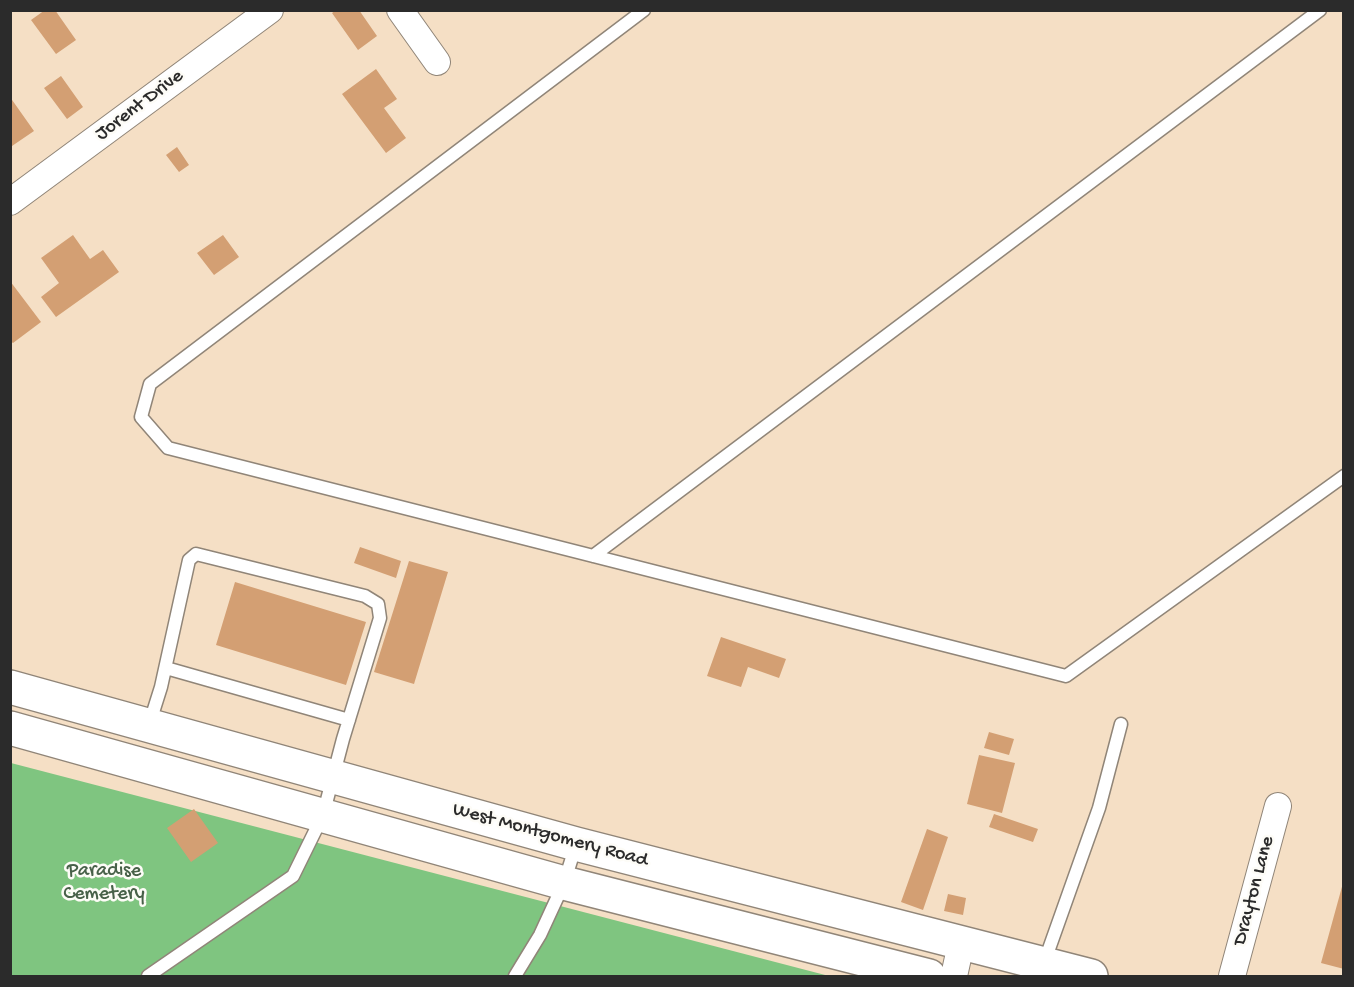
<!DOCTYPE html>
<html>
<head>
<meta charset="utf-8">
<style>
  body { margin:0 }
  #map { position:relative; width:1354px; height:987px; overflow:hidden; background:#f5dfc5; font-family:"Gochi Hand",sans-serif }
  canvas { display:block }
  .frame { position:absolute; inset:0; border:12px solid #2b2b2b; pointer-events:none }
</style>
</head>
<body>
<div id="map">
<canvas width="1354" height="987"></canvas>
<div class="frame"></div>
</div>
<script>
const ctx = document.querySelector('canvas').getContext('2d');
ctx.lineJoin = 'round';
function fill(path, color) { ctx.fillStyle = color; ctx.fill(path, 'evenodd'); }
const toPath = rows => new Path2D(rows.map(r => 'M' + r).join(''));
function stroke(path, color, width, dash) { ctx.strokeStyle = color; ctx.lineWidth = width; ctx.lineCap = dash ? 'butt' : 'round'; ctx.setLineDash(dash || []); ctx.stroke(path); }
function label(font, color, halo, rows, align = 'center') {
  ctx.font = font + ' "Gochi Hand",sans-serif'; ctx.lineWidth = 5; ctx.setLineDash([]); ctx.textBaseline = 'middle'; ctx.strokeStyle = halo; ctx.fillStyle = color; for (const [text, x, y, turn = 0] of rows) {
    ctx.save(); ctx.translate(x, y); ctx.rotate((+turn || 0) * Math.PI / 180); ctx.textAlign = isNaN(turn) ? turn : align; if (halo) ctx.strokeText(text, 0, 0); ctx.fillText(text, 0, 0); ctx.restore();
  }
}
const green = toPath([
  [11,763,829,976,11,976]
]);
const building = toPath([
  [45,10,55,10,76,40,56,54,31,20],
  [336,10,359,10,377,36,358,50,332,13],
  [376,69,397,99,384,108,406,138,386,153,342,94],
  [61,76,83,107,67,119,44,88],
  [10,97,34,131,12,146,10,144],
  [177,147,189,165,179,172,166,155],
  [73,235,90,259,103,250,119,272,56,317,41,297,59,283,41,258],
  [223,235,239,257,214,275,197,253],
  [10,281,41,322,13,343,10,341],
  [360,547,401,561,396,578,354,563],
  [409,561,448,572,414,684,374,672],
  [235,582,366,622,346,685,216,645],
  [721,637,786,659,779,678,748,667,741,687,707,676],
  [989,732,1014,739,1009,755,984,748],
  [979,755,1015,763,1002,813,967,804],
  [194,809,218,843,191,862,167,828],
  [994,814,1038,829,1033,842,989,827],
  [927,829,948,837,923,910,901,902],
  [1343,883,1344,883,1344,969,1321,963],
  [948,894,966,898,963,915,944,911]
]);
const lane = toPath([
  [644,10,150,384,141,417,168,448,1066,676,1344,476],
  [593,556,1320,10],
  [166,668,349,720],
  [1044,963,1099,808,1121,724],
  [148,976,293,876,323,815,343,739,380,618,378,604,365,596,196,554,189,560,161,687,149,725],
  [515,976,540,935,564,883,576,845]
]);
const street = toPath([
  [400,10,437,62],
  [10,202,270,10],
  [954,976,961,944],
  [1232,976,1278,806]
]);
const secondary = toPath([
  [10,687,576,844,1091,976],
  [10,728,564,883,929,976]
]);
const streetNames = [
  ["Jorent Drive",140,106,-37],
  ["West Montgomery Road",550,836,15],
  ["Drayton Lane",1255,891,-75]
];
const parkNames = [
  ["Paradise",104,872],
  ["Cemetery",104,895]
];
fill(green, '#7fc580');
fill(building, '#d39f73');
stroke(lane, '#908578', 15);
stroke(street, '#908578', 28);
stroke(secondary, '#908578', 36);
stroke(lane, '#fff', 12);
stroke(street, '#fff', 26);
stroke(secondary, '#fff', 33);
label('20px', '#2b2b2b', '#fdfcf7', streetNames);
label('20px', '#486149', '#fdfcf7', parkNames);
</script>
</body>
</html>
